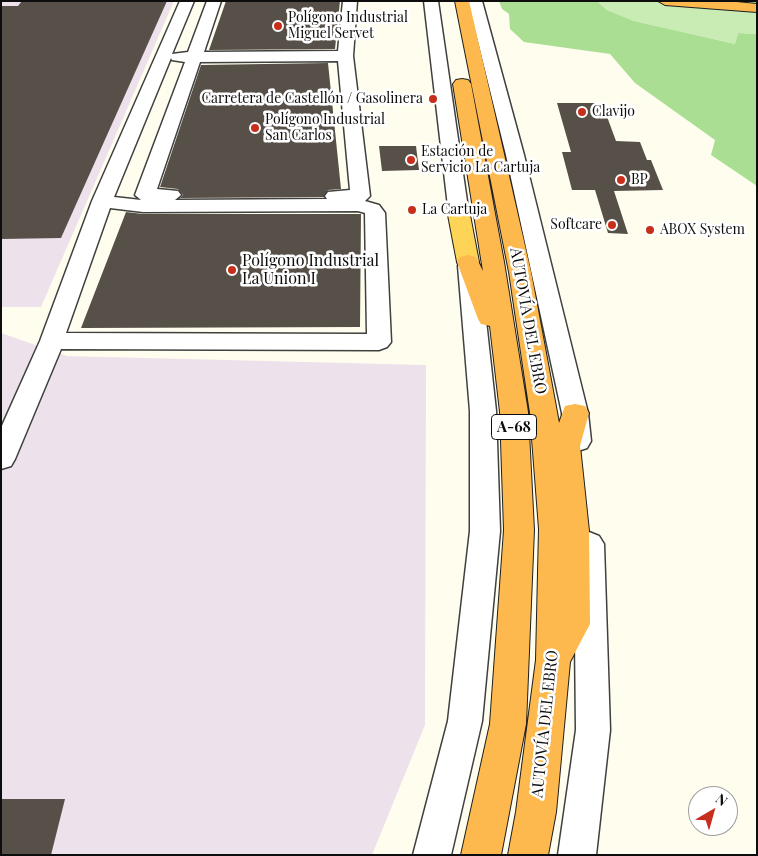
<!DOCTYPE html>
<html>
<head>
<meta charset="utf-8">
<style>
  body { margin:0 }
  #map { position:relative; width:758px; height:856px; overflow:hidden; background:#fffeee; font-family:"Playfair Display",serif }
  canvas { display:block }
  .frame { position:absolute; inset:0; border:2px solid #0d0d0d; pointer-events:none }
  .north { position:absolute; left:688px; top:786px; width:50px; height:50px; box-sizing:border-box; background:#fff; border:1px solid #9e9e9e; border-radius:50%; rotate:38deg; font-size:14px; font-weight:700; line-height:20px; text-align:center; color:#0d0d0d }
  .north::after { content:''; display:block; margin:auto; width:18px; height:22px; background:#c72e1c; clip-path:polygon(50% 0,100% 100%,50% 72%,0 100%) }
</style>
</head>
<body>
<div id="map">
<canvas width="758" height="856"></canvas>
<div class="frame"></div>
<div class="north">N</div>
</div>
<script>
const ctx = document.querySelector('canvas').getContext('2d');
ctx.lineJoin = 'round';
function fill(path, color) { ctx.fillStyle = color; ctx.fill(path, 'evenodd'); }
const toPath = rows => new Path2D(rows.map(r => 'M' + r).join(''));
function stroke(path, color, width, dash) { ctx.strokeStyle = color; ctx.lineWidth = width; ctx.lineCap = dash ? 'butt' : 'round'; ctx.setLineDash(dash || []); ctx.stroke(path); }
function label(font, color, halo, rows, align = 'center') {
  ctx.font = font + ' "Playfair Display",serif'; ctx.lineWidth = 5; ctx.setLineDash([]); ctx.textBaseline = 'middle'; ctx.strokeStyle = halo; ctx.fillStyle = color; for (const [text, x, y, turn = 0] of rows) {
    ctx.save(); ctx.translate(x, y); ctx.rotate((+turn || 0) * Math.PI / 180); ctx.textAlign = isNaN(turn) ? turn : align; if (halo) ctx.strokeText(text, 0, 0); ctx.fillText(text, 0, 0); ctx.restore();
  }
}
const industrial = toPath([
  [1,1,174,1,41,307,1,307],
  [1,333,67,356,426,365,425,725,372,855,1,855]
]);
const green = toPath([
  [597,1,757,1,757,34,738,33,735,44,634,21,607,10]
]);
const forest = toPath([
  [499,1,597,1,607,10,634,21,735,44,738,33,757,34,757,186,711,155,715,140,635,83,610,54,524,42,510,29,509,14,502,9]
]);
const building = toPath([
  [22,1,167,1,61,238,1,239,1,6,18,6],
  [226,1,340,1,335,49,209,50],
  [328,63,341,189,328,190,324,197,180,198,183,195,178,189,160,187,201,65],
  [557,103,602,103,616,141,640,142,647,160,651,160,663,190,614,191,628,234,608,233,595,190,572,190,562,152,571,152],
  [379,146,416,146,419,170,382,171],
  [126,212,143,214,361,214,360,327,81,328],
  [1,799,65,799,51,855,1,855]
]);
const minor = toPath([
  [180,1,194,1,172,54,188,52,207,1,221,1,204,52,338,51,343,1,357,1,353,56,370,196,365,201,379,205,385,213,391,342,387,347,379,350,61,349,15,459,11,466,1,469,1,428,40,341,92,201,180,1],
  [171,58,172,60,185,62,135,195,141,200,114,197,171,58],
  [338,61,350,190,328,192,325,196,327,199,175,200,181,195,178,191,157,189,200,62,338,61],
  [110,208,143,212,358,211,365,213,367,334,66,333,110,208],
  [424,1,438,1,469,215,466,219,459,221,452,219,449,215,424,1],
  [468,1,482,1,524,155,588,413,591,441,587,448,578,451,569,448,565,441,562,413,506,155,468,1],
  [469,260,477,261,480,266,496,411,500,531,482,721,451,855,413,855,448,721,470,531,470,411,458,266,461,261,469,260],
  [589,532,599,536,604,544,610,730,596,855,558,855,576,730,574,544,579,536,589,532]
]);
const trunk = toPath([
  [459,209,466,211,470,215,479,262,476,267,468,269,460,267,457,262,448,215,452,211,459,209]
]);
const motorway = toPath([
  [455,1,469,1,531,272,559,423,565,406,575,404,585,406,589,413,580,446,589,531,590,624,570,662,556,812,548,855,508,855,516,812,536,660,539,529,530,413,509,272,455,1],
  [658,1,726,1,757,4,757,12,665,5,658,1],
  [462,79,468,80,471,84,504,262,528,412,534,530,526,724,501,855,461,855,490,724,504,530,500,412,490,326,481,324,478,319,457,262,460,257,468,255,476,257,483,271,453,84,456,80,462,79]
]);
const markers = [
  [278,26,5,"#c72e1c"],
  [433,99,5,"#c72e1c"],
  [582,112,5,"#c72e1c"],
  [255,128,5,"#c72e1c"],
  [411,160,5,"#c72e1c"],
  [621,180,5,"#c72e1c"],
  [412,210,5,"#c72e1c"],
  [612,225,5,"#c72e1c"],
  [650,230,5,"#c72e1c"],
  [232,270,5,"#c72e1c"]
];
const farPoinames = [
  ["Polígono Industrial",288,18],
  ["Miguel Servet",288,34],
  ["Carretera de Castellón / Gasolinera",423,99,"right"],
  ["Clavijo",592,112],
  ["Polígono Industrial",265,120],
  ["San Carlos",265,136],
  ["Estación de",421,152],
  ["Servicio La Cartuja",421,168],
  ["BP",631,180],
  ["La Cartuja",422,210],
  ["Softcare",602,225,"right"],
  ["ABOX System",660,230]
];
const shields = [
  [514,427,45]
];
const shieldNames = [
  ["A-68",514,427]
];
const poiNames = [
  ["Polígono Industrial",242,261],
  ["La Union I",242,279]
];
const streetNames = [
  ["AUTOVÍA DEL EBRO",528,321,80],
  ["AUTOVÍA DEL EBRO",545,724,-84]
];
fill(industrial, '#ede1ec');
fill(green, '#c9ecb5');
fill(forest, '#a9de93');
fill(building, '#575049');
stroke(minor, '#404040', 3);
stroke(trunk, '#1e1e1e', 2);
stroke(motorway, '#1e1e1e', 2);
fill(minor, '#fff');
fill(trunk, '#fed456');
fill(motorway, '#fdb94d');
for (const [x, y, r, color] of markers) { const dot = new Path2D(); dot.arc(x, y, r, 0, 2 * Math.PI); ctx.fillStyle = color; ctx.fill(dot); stroke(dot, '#fff', 2); }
label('14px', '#0d0d0d', '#fff', farPoinames, 'left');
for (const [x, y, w] of shields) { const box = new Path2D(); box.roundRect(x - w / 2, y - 12.5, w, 25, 4); ctx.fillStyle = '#fff'; ctx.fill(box); stroke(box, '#0d0d0d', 1); }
label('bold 15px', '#0d0d0d', null, shieldNames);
label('16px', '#0d0d0d', '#fff', poiNames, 'left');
label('16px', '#0d0d0d', '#fff', streetNames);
</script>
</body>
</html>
